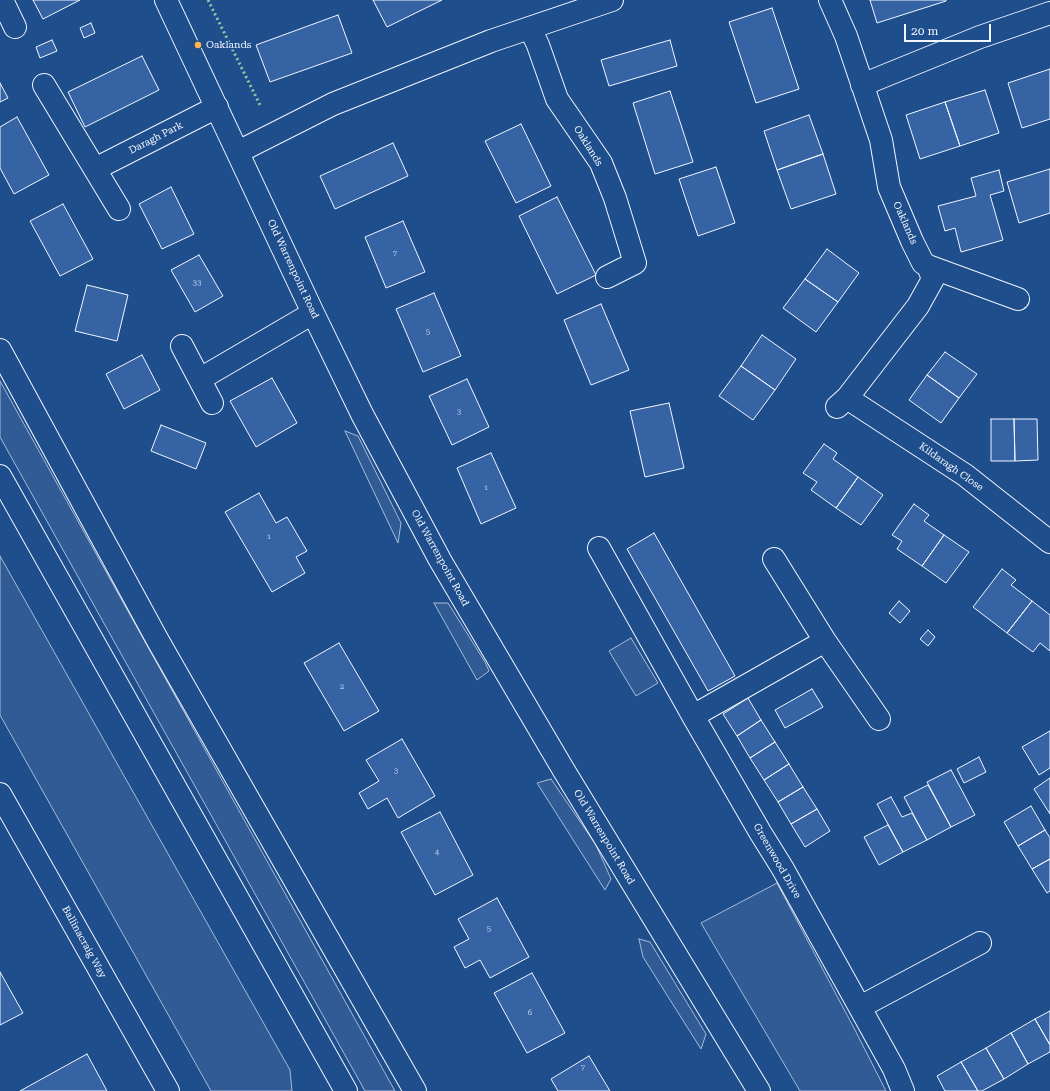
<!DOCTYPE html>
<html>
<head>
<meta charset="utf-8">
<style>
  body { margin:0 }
  #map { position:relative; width:1050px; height:1091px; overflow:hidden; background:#1f4e8c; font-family:"Roboto Serif",serif }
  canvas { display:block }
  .scale { position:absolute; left:904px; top:24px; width:87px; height:18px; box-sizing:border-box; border:2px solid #f2f6ff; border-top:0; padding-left:5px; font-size:12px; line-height:14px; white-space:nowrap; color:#f2f6ff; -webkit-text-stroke:3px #1f4e8c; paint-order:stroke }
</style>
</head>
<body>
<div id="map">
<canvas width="1050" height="1091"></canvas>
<div class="scale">20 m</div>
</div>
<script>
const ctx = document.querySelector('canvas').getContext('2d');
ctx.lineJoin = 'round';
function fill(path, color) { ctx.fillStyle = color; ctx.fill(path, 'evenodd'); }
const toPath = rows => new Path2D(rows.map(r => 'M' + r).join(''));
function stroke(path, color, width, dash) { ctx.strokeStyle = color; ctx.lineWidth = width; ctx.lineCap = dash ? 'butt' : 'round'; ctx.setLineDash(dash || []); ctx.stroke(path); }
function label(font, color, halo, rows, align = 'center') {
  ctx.font = font + ' "Roboto Serif",serif'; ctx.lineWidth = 3; ctx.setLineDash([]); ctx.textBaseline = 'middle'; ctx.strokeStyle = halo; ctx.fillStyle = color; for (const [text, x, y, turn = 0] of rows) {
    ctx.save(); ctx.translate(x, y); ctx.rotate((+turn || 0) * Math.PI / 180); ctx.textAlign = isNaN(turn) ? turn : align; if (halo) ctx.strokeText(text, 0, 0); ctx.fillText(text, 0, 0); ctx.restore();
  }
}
const built = toPath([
  [0,381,129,613,395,1091,365,1091,0,437,0,381],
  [345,431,358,436,401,523,398,543,345,431],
  [0,556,290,1070,292,1091,211,1091,0,715,0,556],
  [434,603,448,603,485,662,489,671,477,680,434,603],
  [631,638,658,683,636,696,609,651,631,638],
  [551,779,596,845,611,879,605,890,537,783,551,779],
  [777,883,855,1030,886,1091,800,1091,701,923,777,883],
  [639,939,650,942,706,1034,701,1049,643,957,639,939]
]);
const building = toPath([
  [33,0,80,0,43,19,33,0],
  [373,0,442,0,387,27,373,0],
  [870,0,946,0,946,1,877,23,870,0],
  [772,8,799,89,756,103,729,22,772,8],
  [338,15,352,53,270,82,256,45,338,15],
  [91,23,95,33,84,38,80,28,91,23],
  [52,40,57,51,40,58,36,47,52,40],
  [670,40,677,66,609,86,601,60,670,40],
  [142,56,159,90,85,127,68,92,142,56],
  [1050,69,1050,119,1022,128,1008,83,1050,69],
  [0,83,8,98,0,102,0,83],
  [985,90,999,133,960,146,945,102,985,90],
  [670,91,693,162,655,174,633,103,670,91],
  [945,102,960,146,920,159,906,115,945,102],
  [809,115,823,154,777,170,764,131,809,115],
  [17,117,49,175,14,194,0,168,0,127,17,117],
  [521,124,551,186,516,203,485,141,521,124],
  [393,143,408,176,335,209,320,176,393,143],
  [823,154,836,194,791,209,777,170,823,154],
  [716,167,735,223,698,236,679,179,716,167],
  [1050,169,1050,213,1019,223,1007,182,1050,169],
  [999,170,1004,191,990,195,1003,240,961,252,955,228,945,231,938,206,976,196,971,178,999,170],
  [171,187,194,234,162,249,139,204,171,187],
  [557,197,596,275,557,294,519,216,557,197],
  [63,204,93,259,60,276,30,221,63,204],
  [403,221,425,272,386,288,365,237,403,221],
  [827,249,859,273,838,302,805,279,827,249],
  [199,255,223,296,195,312,171,270,199,255],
  [805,279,838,302,816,332,783,308,805,279],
  [87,285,128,295,117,341,75,331,87,285],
  [434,293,461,356,423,372,396,309,434,293],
  [601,304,629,370,591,385,564,320,601,304],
  [762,335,796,359,775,390,741,366,762,335],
  [945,352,977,374,959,398,927,375,945,352],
  [142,355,160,390,124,409,106,374,142,355],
  [741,366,775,390,753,420,719,396,741,366],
  [927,375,959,398,941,423,909,400,927,375],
  [272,378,297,423,256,447,230,401,272,378],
  [467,379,489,427,452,445,429,396,467,379],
  [669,403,684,468,645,477,630,411,669,403],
  [991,419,1014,419,1015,461,991,461,991,419],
  [1014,419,1037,419,1038,460,1015,461,1014,419],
  [161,425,206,443,196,469,151,451,161,425],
  [824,444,837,453,833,459,858,477,836,508,811,490,817,482,803,473,824,444],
  [491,453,516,508,481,524,457,468,491,453],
  [858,477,883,495,861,525,836,508,858,477],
  [259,493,276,523,287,517,307,551,296,557,305,573,272,592,225,512,259,493],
  [914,504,929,515,924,521,944,535,922,566,897,549,902,541,892,535,914,504],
  [654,533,735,676,708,691,627,549,654,533],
  [944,535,969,552,946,583,922,566,944,535],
  [1002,569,1016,580,1011,585,1032,601,1007,633,973,607,1002,569],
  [899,601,910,611,900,623,889,613,899,601],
  [1032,601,1050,615,1050,651,1040,643,1033,652,1007,633,1032,601],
  [928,630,935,637,928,646,920,639,928,630],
  [339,643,379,711,344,731,304,663,339,643],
  [812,689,823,707,785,728,775,710,812,689],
  [748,698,761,720,737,736,723,714,748,698],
  [761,720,775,742,750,758,737,736,761,720],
  [1050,731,1050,768,1039,775,1022,747,1050,731],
  [402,739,435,796,398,818,387,798,368,809,359,793,379,781,366,760,402,739],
  [775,742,789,764,764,780,750,758,775,742],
  [979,757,986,772,964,783,957,769,979,757],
  [789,764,803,787,778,802,764,780,789,764],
  [951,770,975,815,951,827,927,782,951,770],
  [1050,778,1050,814,1034,789,1050,778],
  [928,785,951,827,927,840,904,797,928,785],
  [803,787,817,809,791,824,778,802,803,787],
  [891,797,902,817,912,813,927,840,903,852,877,804,891,797],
  [1031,806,1045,830,1018,846,1004,822,1031,806],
  [817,809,830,831,805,847,791,824,817,809],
  [440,812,473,875,435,895,401,832,440,812],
  [888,825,903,852,879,865,864,837,888,825],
  [1045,830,1050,838,1050,859,1032,869,1018,846,1045,830],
  [1050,859,1050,891,1047,893,1032,869,1050,859],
  [497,898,529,957,490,978,480,960,465,968,454,947,469,939,458,919,497,898],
  [0,972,23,1013,0,1025,0,972],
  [532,973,565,1033,527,1053,494,993,532,973],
  [1050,1011,1050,1045,1035,1019,1050,1011],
  [1035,1019,1050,1045,1050,1052,1028,1064,1011,1033,1035,1019],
  [1011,1033,1028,1064,1004,1079,986,1048,1011,1033],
  [986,1048,1004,1079,982,1091,978,1091,961,1062,986,1048],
  [87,1054,107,1091,20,1091,87,1054],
  [589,1056,610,1091,558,1091,551,1079,589,1056],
  [961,1062,978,1091,945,1091,937,1076,961,1062]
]);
const minor = toPath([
  [2,0,15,27],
  [166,0,313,313,362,414,440,560,563,769,759,1091],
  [830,0,846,36,881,140,889,187,912,241,923,263,928,266,1018,299],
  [530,28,538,45,557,99,601,163,615,198,635,263,607,277],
  [44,85,119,209],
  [862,85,980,37,1050,13],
  [238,152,333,104,491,41,612,0],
  [95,169,217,107],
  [182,346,212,403],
  [200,379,313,313],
  [847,398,965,475,1050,542],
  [837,407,847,398,918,306,933,279,928,266],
  [599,548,693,716,760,832,783,869,894,1069,903,1091],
  [774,559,825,641,879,719],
  [693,716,825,641],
  [0,794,168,1091],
  [860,1007,980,943]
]);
const highway = toPath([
  [0,350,157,639,415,1091],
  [0,476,346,1091]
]);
const hedge = toPath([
  [208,0,261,107]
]);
const markers = [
  [198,45,4,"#ffb74d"]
];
const numberNames = [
  ["7",395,254],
  ["33",197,283],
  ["5",428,332],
  ["3",459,412],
  ["1",486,488],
  ["1",269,537],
  ["2",342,687],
  ["3",396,771],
  ["4",437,853],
  ["5",489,929],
  ["6",530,1013],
  ["7",583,1068]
];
const poiNames = [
  ["Oaklands",206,45]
];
const streetNames = [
  ["Daragh Park",156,138,-27],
  ["Oaklands",588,146,58],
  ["Oaklands",905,223,66],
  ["Old Warrenpoint Road",293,269,65],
  ["Kildaragh Close",951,467,35],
  ["Old Warrenpoint Road",440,558,61],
  ["Old Warrenpoint Road",604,837,59],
  ["Greenwood Drive",777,861,60],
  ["Ballinacraig Way",84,942,61]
];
fill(built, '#305b95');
stroke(built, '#a8bbd7', 1);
fill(building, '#3563a3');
stroke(building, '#f2f6ff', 1);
stroke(minor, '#f2f6ff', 24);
stroke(highway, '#f2f6ff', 24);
stroke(minor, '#1f4e8c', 22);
stroke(highway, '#1f4e8c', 22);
stroke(hedge, '#97c8a6', 3, [2, 3]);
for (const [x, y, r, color] of markers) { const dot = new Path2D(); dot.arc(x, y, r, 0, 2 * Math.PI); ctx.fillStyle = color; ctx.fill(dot); stroke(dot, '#1f4e8c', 1.5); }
label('8px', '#c3d1e8', null, numberNames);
label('10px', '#f2f6ff', '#1f4e8c', poiNames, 'left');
label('10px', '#f2f6ff', '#1f4e8c', streetNames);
</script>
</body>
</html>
